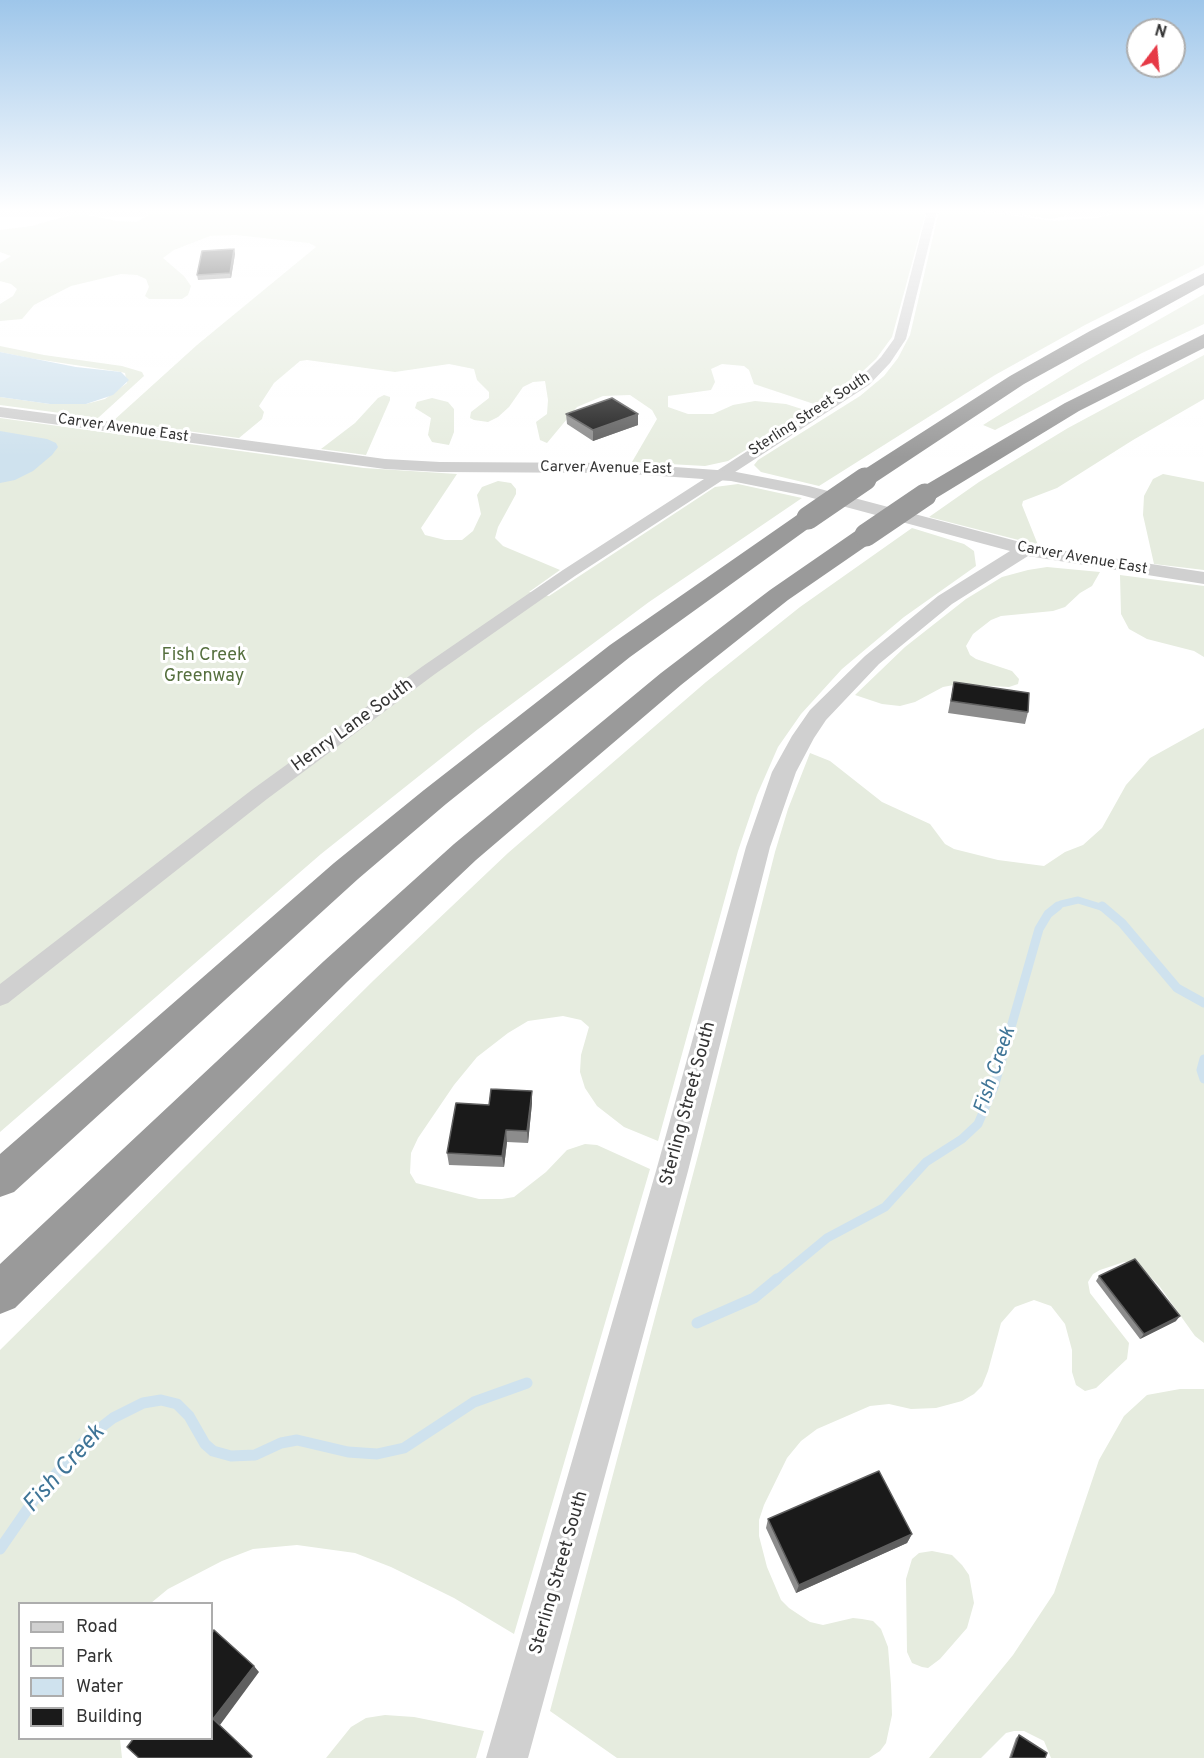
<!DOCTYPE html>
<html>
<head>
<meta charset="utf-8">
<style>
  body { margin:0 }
  #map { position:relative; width:1204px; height:1758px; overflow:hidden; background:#fff; font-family:Overpass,sans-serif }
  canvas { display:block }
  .legend { position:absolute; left:18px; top:1602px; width:195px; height:138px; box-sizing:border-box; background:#fff; border:2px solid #adadad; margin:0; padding:8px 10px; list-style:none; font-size:18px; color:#333 }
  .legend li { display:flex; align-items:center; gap:12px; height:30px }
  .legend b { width:30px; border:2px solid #adadad }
  .north { position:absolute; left:1126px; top:18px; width:60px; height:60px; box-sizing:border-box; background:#fff; border:2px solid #adadad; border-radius:50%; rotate:16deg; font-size:16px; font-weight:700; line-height:24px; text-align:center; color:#333 }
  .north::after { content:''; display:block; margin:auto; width:21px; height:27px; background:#e63946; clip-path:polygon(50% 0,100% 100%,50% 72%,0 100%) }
</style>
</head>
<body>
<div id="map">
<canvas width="1204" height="1758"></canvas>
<ul class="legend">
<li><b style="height:8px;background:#d0d0d0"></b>Road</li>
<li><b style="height:16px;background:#e6ecdf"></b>Park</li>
<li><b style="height:16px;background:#cfe2ee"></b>Water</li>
<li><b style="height:16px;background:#1a1a1a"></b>Building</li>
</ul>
<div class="north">N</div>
</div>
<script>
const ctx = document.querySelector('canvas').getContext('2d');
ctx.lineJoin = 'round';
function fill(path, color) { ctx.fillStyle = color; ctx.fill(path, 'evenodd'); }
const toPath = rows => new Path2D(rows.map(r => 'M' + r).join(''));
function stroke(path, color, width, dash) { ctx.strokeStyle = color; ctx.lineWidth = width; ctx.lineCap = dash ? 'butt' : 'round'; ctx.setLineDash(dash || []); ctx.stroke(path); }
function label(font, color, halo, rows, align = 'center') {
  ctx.font = font + ' Overpass,sans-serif'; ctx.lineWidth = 6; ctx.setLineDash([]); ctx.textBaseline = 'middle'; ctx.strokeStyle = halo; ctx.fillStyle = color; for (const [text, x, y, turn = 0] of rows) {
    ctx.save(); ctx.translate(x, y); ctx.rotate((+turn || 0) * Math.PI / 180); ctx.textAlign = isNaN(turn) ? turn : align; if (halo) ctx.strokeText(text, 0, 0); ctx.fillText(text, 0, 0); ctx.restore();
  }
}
const green = toPath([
  [146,211,926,211,892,337,876,359,850,383,817,405,754,384,749,370,744,366,722,364,711,369,715,382,711,390,668,396,668,407,688,414,713,414,733,405,755,401,786,404,808,411,728,461,705,466,632,462,657,419,652,410,630,395,603,396,577,407,547,443,540,440,536,422,547,414,548,400,545,381,533,382,523,387,509,407,498,417,488,422,474,420,470,418,471,412,489,398,489,392,477,380,474,369,449,364,395,372,307,360,300,361,274,383,259,406,264,412,262,419,239,438,113,421,197,345,316,247,309,243,235,235,210,236,174,250,163,258,184,276,191,286,188,295,182,299,149,299,145,296,149,287,146,279,137,275,121,274,71,286,34,305,22,319,0,321,0,304,13,296,17,289,11,284,0,281,0,263,11,256,0,252,0,230,32,226,71,215,89,215,116,221,136,222,148,215],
  [939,211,982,211,1053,221,1096,218,1112,214,1113,211,1204,211,1204,265,1085,325,995,375,819,486,761,472,754,465,758,460,860,396,884,376,898,358,910,335],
  [999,211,1069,211,1069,212,1065,216,1051,219],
  [1204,294,1204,324,1142,353,995,430,983,425,1081,364],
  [0,346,44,355,122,366,142,372,144,376,98,418,0,405,0,397,50,404,86,404,105,399,127,383,125,373,121,372,29,358,0,352],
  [1204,355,1204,399,1133,440,1057,488,1023,501,1022,505,1038,545,929,517,979,482,1068,428],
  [384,395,390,397,390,400,366,455,321,449,355,423,378,398],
  [432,398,448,402,454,409,454,432,449,445,432,442,428,435,431,418,415,408,417,402],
  [0,418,364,468,457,474,421,528,425,535,445,540,462,540,473,531,481,514,477,495,482,487,498,481,511,483,516,489,516,494,498,527,495,538,503,546,560,570,529,592,549,596,715,487,738,484,802,498,649,602,478,729,321,854,0,1132],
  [1163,474,1204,482,1204,570,1154,564,1143,515,1144,496,1153,479],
  [912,528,964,544,974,551,976,566,904,617,842,669,801,714,778,747,757,795,738,851,658,1141,624,1127,597,1106,585,1088,580,1072,581,1055,589,1027,581,1020,563,1016,528,1021,508,1033,477,1057,454,1085,418,1138,411,1153,410,1173,416,1183,479,1199,502,1199,514,1197,546,1172,567,1150,585,1144,597,1145,650,1169,514,1634,454,1598,391,1567,355,1553,297,1545,253,1549,222,1561,168,1589,151,1603,20,1604,20,1738,120,1739,122,1758,0,1758,0,1350,374,980,508,853,706,682,800,607],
  [1047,567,1100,572,1092,586,1080,593,1065,607,1053,611,1001,616,991,620,973,634,966,646,970,655,976,659,1012,671,1019,679,1018,684,1009,687,959,684,943,687,915,702,900,706,882,704,855,695,905,647,966,599,1002,577,1028,570],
  [1120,575,1204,586,1204,657,1194,651,1147,639,1129,629,1121,614],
  [1204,728,1204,1343,1195,1336,1160,1287,1142,1268,1133,1262,1124,1262,1100,1270,1093,1274,1088,1282,1090,1293,1129,1343,1127,1359,1096,1388,1085,1391,1076,1385,1072,1372,1072,1350,1065,1324,1051,1306,1034,1300,1015,1307,1001,1323,988,1371,982,1386,974,1394,962,1401,936,1408,911,1409,889,1404,870,1406,817,1429,801,1441,787,1458,764,1505,759,1520,759,1536,767,1567,781,1600,789,1608,810,1622,823,1625,853,1618,862,1619,873,1621,881,1629,888,1647,891,1685,892,1715,886,1743,880,1751,869,1758,617,1758,550,1711,700,1148,775,852,788,809,810,753,830,761,882,802,930,824,945,844,954,849,998,860,1044,866,1065,852,1083,845,1102,828,1126,785,1150,758],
  [1180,1389,1204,1389,1204,1758,1051,1758,1044,1741,1024,1731,1014,1731,1006,1733,981,1758,929,1758,1013,1655,1054,1593,1099,1460,1124,1416,1147,1395],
  [932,1551,952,1555,962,1565,969,1575,974,1603,967,1628,940,1659,928,1668,922,1667,912,1663,907,1652,906,1579,912,1559,919,1553],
  [385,1715,414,1717,484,1731,476,1758,326,1758,351,1727,366,1718]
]);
const water = toPath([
  [0,352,76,367,121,372,129,380,113,395,86,404,50,404,0,397],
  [0,431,47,439,56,443,58,447,52,455,33,471,15,480,0,483]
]);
const streamFar2 = toPath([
  [1056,908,1061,904,1078,900,1104,908]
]);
const streamFar1 = toPath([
  [1102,906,1122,923,1177,988,1204,1003],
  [1204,1059,1201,1070,1204,1079],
  [775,1281,827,1238,885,1207,926,1162,962,1139,978,1124,994,1087,1039,929,1048,914,1058,906]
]);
const stream = toPath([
  [697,1323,754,1298,777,1279],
  [0,1549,36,1497,86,1439,113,1418,143,1403,161,1400,177,1404,189,1416,205,1444,213,1451,231,1456,255,1455,281,1443,297,1440,348,1452,377,1454,404,1448,474,1402,527,1383]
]);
const minor = toPath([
  [927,211,937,211,906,339,890,363,869,385,575,576,435,674,267,799,8,1003,0,1006,0,984,253,789,423,666,563,570,859,379,881,357,894,339,927,211]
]);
const tertiary = toPath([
  [0,407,385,459,440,462,618,463,731,471,809,486,1039,547,1204,572,1204,584,1028,556,952,604,879,664,826,720,814,738,796,772,770,847,688,1171,528,1758,486,1758,656,1171,746,847,772,772,792,736,810,710,865,656,938,596,1010,551,801,495,731,481,618,473,440,472,385,469,0,417,0,407]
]);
const motorway = toPath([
  [1204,273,1204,285,1024,384,873,484,865,486,857,484,854,479,857,474,1010,376,1090,331,1204,273],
  [1204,334,1204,348,1079,411,933,500,925,502,917,500,913,495,917,490,1065,403,1204,334],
  [808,511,816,513,820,518,816,523,630,657,446,804,358,879,14,1192,0,1197,0,1154,334,863,424,790,610,645,800,513,808,511],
  [866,528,875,530,878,535,875,540,788,600,681,685,476,860,348,981,15,1308,0,1314,0,1264,324,961,454,844,661,673,770,590,857,530,866,528]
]);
const motorwayBridge = toPath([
  [808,518,865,479],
  [866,535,925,495]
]);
const wall = toPath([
  [234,249,235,254,231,278,198,280,197,275],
  [566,414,638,414,638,425,593,441,567,424],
  [954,682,1028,712,1025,724,948,713],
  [532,1103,528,1143,507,1142,504,1167,449,1165,447,1153,489,1105],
  [1099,1276,1176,1321,1140,1339,1096,1281],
  [768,1519,912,1534,907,1543,796,1593,766,1528],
  [1019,1735,1045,1758,1009,1758,1016,1738]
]);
const shadedWall = toPath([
  [234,249,235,254,231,278,230,273],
  [638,414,638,425,593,441,593,430],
  [532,1091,532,1103,528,1143,527,1131],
  [506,1130,507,1142,504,1167,502,1156],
  [1180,1316,1176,1321,1140,1339,1144,1334],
  [912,1534,907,1543,796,1593,799,1585],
  [254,1666,259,1672,220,1725,213,1719]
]);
const building = toPath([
  [234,249,230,273,197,275,202,251,234,249],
  [612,398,638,414,593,430,566,414,612,398],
  [954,682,1029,693,1028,712,951,701,954,682],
  [491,1089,532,1091,527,1131,506,1130,502,1156,447,1153,456,1103,489,1105,491,1089],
  [1135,1259,1180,1316,1144,1334,1099,1276,1135,1259],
  [879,1471,912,1534,799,1585,768,1519,879,1471],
  [214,1630,254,1666,213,1719,252,1756,251,1758,139,1758,127,1747,134,1738,212,1738,212,1633,214,1630],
  [1019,1735,1047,1753,1045,1758,1011,1758,1019,1735]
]);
const farStreetnames = [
  ["Sterling Street South",810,415,-33],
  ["Carver Avenue East",123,429,8],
  ["Carver Avenue East",606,469,1],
  ["Carver Avenue East",1082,559,10]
];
const parkNames = [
  ["Fish Creek",204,656],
  ["Greenway",204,677]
];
const streetNames = [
  ["Henry Lane South",353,726,-36],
  ["Sterling Street South",689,1104,-75],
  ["Sterling Street South",560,1573,-74]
];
const waterNames = [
  ["Fish Creek",996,1071,-71]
];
const nearWaternames = [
  ["Fish Creek",65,1470,-48]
];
fill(green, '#e6ecdf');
fill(water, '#cfe2ee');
stroke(streamFar2, '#cfe2ee', 7);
stroke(streamFar1, '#cfe2ee', 9);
stroke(stream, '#cfe2ee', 11);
fill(minor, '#d0d0d0');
fill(tertiary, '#d0d0d0');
fill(motorway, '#9a9a9a');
stroke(motorwayBridge, '#9a9a9a', 23);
fill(wall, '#8c8c8c');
fill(shadedWall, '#5f5f5f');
fill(building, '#1a1a1a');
stroke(building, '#5f5f5f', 1.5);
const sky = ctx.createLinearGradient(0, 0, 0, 457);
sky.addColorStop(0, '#9ec6ea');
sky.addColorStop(0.46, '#fff');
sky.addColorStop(1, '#ffffff00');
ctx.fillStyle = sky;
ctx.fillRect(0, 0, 1204, 457);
label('15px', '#333', '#fff', farStreetnames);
label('18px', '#56703f', '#fff', parkNames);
label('18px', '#333', '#fff', streetNames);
label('italic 20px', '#3f7597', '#fff', waterNames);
label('italic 24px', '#3f7597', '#fff', nearWaternames);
</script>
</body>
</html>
